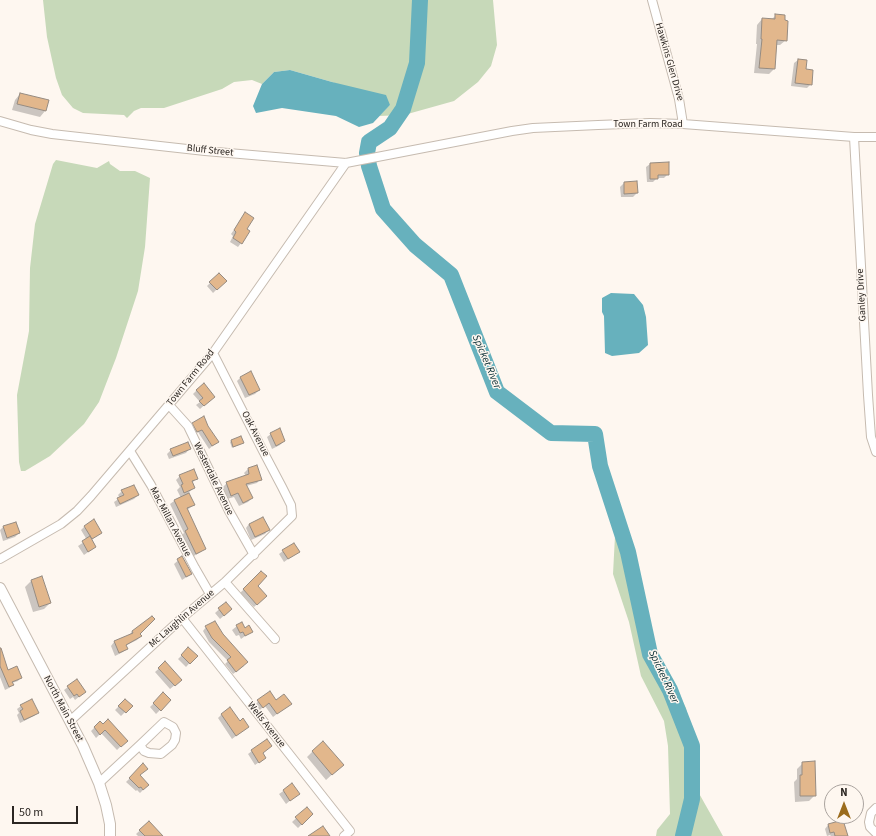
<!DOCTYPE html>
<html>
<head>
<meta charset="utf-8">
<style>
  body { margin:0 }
  #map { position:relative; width:876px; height:836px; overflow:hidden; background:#fef7f0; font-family:"Source Sans 3",sans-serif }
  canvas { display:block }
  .north { position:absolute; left:824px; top:784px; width:40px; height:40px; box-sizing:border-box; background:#fef7f0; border:1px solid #aaa39e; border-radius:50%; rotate:0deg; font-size:11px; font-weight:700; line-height:16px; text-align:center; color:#2b2622 }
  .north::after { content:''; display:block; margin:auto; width:14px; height:18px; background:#9b6c1d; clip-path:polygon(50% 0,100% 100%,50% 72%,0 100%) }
  .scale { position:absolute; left:12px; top:806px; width:66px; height:18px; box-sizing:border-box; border:2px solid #2b2622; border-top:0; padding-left:5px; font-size:12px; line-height:14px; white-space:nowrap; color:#2b2622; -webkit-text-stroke:3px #fef7f0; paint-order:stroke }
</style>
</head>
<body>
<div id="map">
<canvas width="876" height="836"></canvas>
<div class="north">N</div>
<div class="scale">50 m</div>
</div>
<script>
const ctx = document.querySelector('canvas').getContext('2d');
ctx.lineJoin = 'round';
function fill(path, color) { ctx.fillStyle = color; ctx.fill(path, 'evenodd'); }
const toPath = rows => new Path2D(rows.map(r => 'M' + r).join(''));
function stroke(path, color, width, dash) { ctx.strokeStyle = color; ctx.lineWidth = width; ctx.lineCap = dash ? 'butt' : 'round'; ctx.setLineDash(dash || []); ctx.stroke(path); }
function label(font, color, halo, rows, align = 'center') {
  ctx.font = font + ' "Source Sans 3",sans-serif'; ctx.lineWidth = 3; ctx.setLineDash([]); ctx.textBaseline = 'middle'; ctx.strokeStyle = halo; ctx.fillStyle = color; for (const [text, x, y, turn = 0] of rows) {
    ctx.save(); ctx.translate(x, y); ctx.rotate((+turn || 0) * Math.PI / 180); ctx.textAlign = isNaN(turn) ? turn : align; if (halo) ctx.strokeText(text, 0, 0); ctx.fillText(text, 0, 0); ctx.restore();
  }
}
const green = toPath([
  [43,0,493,0,497,45,491,66,478,82,454,101,404,115,379,116,390,105,332,82,290,70,274,72,262,84,252,80,234,82,222,89,164,108,141,108,134,111,127,118,124,115,83,113,73,108,62,95,56,78,47,37],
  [56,160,97,168,109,161,110,164,120,171,135,171,150,178,145,247,138,291,116,358,99,402,84,424,50,456,25,471,21,471,19,462,17,395,29,331,30,268,35,224,53,164],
  [615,536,622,541,629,587,643,626,686,708,689,722,688,765,692,781,723,836,656,836,657,830,670,814,668,746,664,721,641,676,629,622,613,574]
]);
const water = toPath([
  [290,70,332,82,386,95,390,105,373,123,359,127,336,116,282,108,256,113,253,106,262,84,274,72],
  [611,293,634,294,643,305,646,317,648,345,639,353,612,356,605,353,604,316,602,312,602,298]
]);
const shadow = toPath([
  [776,15,786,40,780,45,776,45,774,69,769,74,754,73,757,44,756,44,757,25,762,19,771,20],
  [798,60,805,70,811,84,807,88,791,86,794,63],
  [20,94,45,111,40,117,12,110,15,100],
  [668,163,668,174,664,178,657,178,653,182,647,182,646,167,650,164],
  [624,183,637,193,633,197,621,197,620,187],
  [245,214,245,229,241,243,238,247,230,242,233,236,231,234],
  [219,274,225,281,213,293,207,286],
  [241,377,259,390,255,394,245,398,237,381],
  [197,390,210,400,200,409,196,405,200,402,193,394],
  [193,423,207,426,217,442,209,449,198,432,194,434,190,427],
  [271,434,284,441,280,445,272,449,267,437],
  [231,441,243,443,232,448,230,442],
  [189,449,186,453,169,459,167,454,171,450],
  [257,466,260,479,257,483,246,486,252,498,248,502,239,506,234,497,227,499,223,487,227,483,246,476,244,473,248,469],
  [180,476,197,478,192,483,194,488,188,493,194,505,187,510,205,549,201,552,192,557,182,535,184,533,170,504,174,501,181,498,177,490,180,487,176,480],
  [122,491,138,495,134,499,116,507,114,502,120,498,118,495],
  [15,523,19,533,15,537,3,541,0,530,3,527],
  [249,524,268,530,265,534,251,540,246,528],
  [84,527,101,533,91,540,95,547,84,555,78,546,87,540,81,530],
  [283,551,298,552,284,562,279,554],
  [182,557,191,574,182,580,174,564],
  [261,573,256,586,266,596,254,607,240,593],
  [31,581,50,603,44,609,33,612,25,587],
  [226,603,227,613,220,619,215,613],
  [241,623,245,629,252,631,241,639,239,635,236,636,232,630],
  [206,627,244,666,233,674,225,664,228,661,209,642,203,631],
  [132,631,138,634,141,636,137,640,125,646,126,649,123,652,115,656,111,646,114,642,129,636],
  [188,649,196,656,186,667,178,659],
  [0,661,8,671,21,677,18,681,12,683,12,685,9,688,5,690,0,677],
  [165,663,181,680,170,689,155,672],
  [68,687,85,692,75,700,73,697,70,699,64,690],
  [270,692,276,701,290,704,273,717,265,706,258,711,254,705],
  [163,694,170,700,156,714,150,707],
  [125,700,131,706,121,716,115,710],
  [21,706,38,713,34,716,20,723,17,715,19,713,17,709],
  [222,714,239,722,244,730,232,739,218,718],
  [100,722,126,741,117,750,101,733,96,738,91,731],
  [266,740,271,746,262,753,265,758,255,765,248,754],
  [313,751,336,771,326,780,307,757],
  [803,763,815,795,809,801,795,802,794,782,797,779,797,769],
  [143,765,139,775,148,785,140,793,137,790,136,791,126,782],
  [292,785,298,794,286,804,279,794],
  [307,808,312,814,298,828,292,822],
  [149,822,160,836,138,836,136,834],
  [828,825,847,836,831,836,830,835,827,836,825,829]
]);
const river = toPath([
  [420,0,417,63,403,109,390,128,369,142,367,153,369,166,383,209,415,245,451,275,497,392,551,433,595,434,600,466,628,552,650,654,670,690,692,746,692,799,683,836]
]);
const building = toPath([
  [775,14,785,15,785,20,788,21,787,41,777,40,775,69,759,68,762,39,761,39,762,18,775,19,775,14],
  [798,59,807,60,806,69,813,70,812,85,795,83,798,59],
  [20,93,49,100,46,111,17,104,20,93],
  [669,162,669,175,658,175,658,179,650,179,650,163,669,162],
  [637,181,638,193,624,194,624,182,637,181],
  [245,212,254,218,247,229,250,231,242,244,233,238,236,232,234,230,245,212],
  [219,273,227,281,217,290,209,282,219,273],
  [251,371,260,390,249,395,240,377,251,371],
  [204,383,215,397,204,406,199,401,203,398,196,390,204,383],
  [204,416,208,426,219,442,212,446,202,430,197,432,192,423,204,416],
  [280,428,285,441,276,446,270,433,280,428],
  [241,436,244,443,233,447,231,440,241,436],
  [188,442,191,449,173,456,170,449,188,442],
  [257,465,262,480,246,484,253,498,243,503,238,493,231,496,226,482,249,474,248,468,257,465],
  [194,469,198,479,192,481,195,488,184,493,181,485,183,484,179,475,194,469],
  [134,485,139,495,120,504,117,498,124,495,121,490,134,485],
  [189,493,195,505,187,508,206,549,196,554,185,531,188,529,174,500,189,493],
  [263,517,270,530,255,537,249,524,263,517],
  [94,519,102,533,92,539,84,526,94,519],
  [16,522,20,533,7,538,3,526,16,522],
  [90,536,96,547,88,552,82,541,90,536],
  [294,543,300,552,288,559,282,550,294,543],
  [182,556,192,574,186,577,177,559,182,556],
  [261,571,267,576,258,586,267,596,257,605,243,589,261,571],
  [42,576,51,603,39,607,31,580,42,576],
  [226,602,232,609,224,616,218,608,226,602],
  [152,616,155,619,140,634,142,636,126,645,128,649,119,653,114,641,133,633,132,631,152,616],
  [215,621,223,634,248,662,236,672,227,660,231,657,212,638,205,626,215,621],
  [242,622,245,628,249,625,253,632,245,636,243,632,240,633,236,625,242,622],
  [188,647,198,656,190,664,181,655,188,647],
  [0,648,1,648,8,670,17,666,22,678,12,682,14,685,9,687,0,666,0,648],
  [165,661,182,680,175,686,158,668,165,661],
  [77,679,86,692,79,697,77,694,74,696,67,686,77,679],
  [270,691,276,700,284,694,292,704,277,714,269,703,263,708,257,700,270,691],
  [163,692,171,700,161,711,153,703,163,692],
  [32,699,39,713,24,720,20,711,23,709,20,705,32,699],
  [125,699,133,706,126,713,118,706,125,699],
  [230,707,240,721,243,718,249,727,236,736,221,714,230,707],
  [108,719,128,741,121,747,105,730,100,735,94,727,100,721,103,724,108,719],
  [267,739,272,746,263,753,266,758,259,763,251,750,267,739],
  [323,741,344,765,332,775,312,751,323,741],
  [815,761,816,796,800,796,800,775,802,775,802,762,815,761],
  [143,763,148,769,140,775,149,785,143,790,141,787,139,788,129,778,143,763],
  [292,783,300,794,290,801,283,790,292,783],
  [307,807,313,814,302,825,295,817,307,807],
  [843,820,848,836,835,836,834,832,830,833,828,824,843,820],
  [149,821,163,836,145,836,139,830,149,821],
  [323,826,330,836,308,836,323,826]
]);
const minor = toPath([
  [652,0,679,99,683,124],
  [0,121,31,130,52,134,205,151,346,163,512,131,533,128,598,125,650,123,683,124,854,137,876,137],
  [854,137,868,395,871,437,876,452],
  [169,405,188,426,229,511,254,555],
  [130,451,151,485,195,568,210,594],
  [0,559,61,524,77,511,91,496,213,353,346,163],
  [225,582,275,639],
  [182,618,350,831,344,836],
  [70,721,182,618,225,582,292,516,291,505,282,487,263,451,213,353],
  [99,783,140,745,164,722,173,727,176,733,175,740,172,745,161,754,149,753,144,751,140,745],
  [876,808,871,813,869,822,870,827,876,833]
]);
const tertiary = toPath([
  [0,588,83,746,99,783,106,805,110,824,110,836]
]);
const streetNames = [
  ["Hawkins Glen Drive",669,62,74],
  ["Town Farm Road",648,125],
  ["Bluff Street",210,151,6],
  ["Ganley Drive",862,295,-93],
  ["Town Farm Road",191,378,-51],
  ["Oak Avenue",255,434,63],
  ["Westerdale Avenue",213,479,64],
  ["Mac Millan Avenue",170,522,62],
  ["Mc Laughlin Avenue",182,619,-41],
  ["North Main Street",63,709,62],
  ["Wells Avenue",266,725,52]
];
const waterNames = [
  ["Spicket River",486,362,67],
  ["Spicket River",663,677,65]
];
fill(green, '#c7d9b9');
fill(water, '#67b1bd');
fill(shadow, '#0003');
stroke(river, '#67b1bd', 16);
fill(building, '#e2b78c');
stroke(building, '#968b81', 1);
stroke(minor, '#c6bbb0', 10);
stroke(tertiary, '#c6bbb0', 12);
stroke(minor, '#fff', 8);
stroke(tertiary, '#fff', 10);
label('10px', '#2b2622', '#fef7f0', streetNames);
label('italic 11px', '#0a2f35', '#fef7f0', waterNames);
</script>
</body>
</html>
